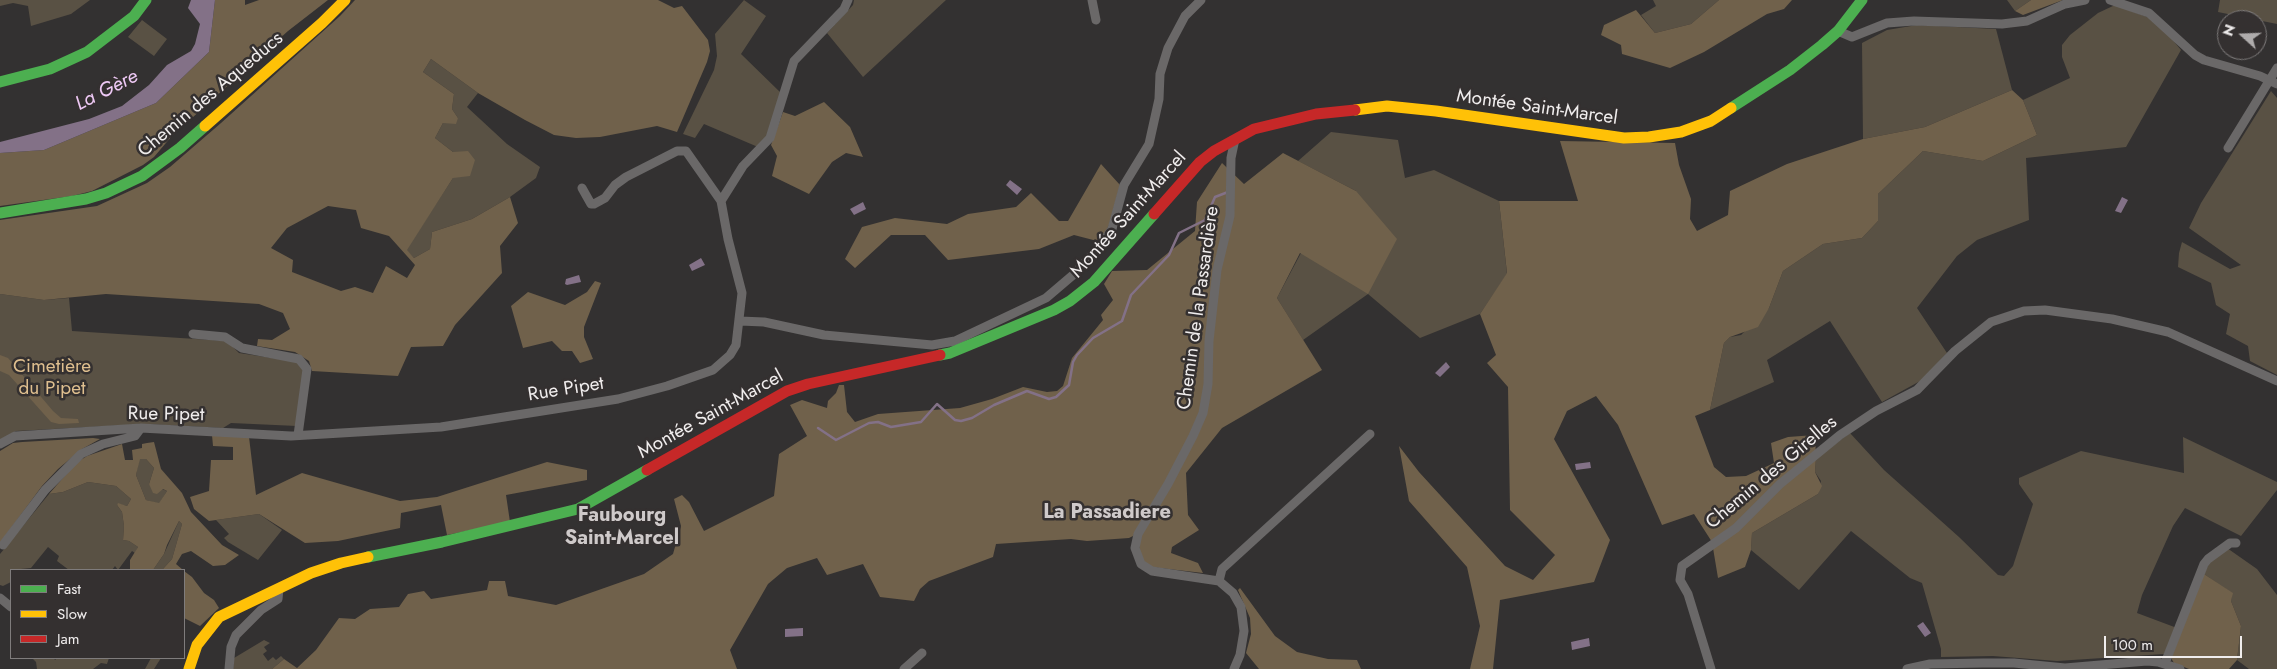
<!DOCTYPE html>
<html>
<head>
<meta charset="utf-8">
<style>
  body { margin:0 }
  #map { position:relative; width:2277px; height:669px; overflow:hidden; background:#333131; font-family:Jost,sans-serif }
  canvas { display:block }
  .legend { position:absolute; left:10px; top:569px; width:175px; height:90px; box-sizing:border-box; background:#343030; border:1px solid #7f7c7c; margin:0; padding:6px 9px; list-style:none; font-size:15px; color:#f0eded }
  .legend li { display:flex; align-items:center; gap:10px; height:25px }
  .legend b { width:25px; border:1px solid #7f7c7c }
  .north { position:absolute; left:2217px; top:10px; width:50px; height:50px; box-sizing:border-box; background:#343030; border:1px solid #7f7c7c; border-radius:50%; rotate:290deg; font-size:14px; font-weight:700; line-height:20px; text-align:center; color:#f0eded }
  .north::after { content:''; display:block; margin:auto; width:18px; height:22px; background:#aeabab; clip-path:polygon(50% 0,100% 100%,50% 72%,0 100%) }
  .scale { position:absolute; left:2104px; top:636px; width:138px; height:22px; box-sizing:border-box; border:2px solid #f0eded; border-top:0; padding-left:6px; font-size:15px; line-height:18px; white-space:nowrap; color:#f0eded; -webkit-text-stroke:4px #343030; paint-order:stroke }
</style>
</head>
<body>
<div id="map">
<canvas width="2277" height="669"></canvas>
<ul class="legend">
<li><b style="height:6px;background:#4caf50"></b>Fast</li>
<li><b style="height:6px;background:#ffc107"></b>Slow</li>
<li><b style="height:6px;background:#c62828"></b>Jam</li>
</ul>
<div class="north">N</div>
<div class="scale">100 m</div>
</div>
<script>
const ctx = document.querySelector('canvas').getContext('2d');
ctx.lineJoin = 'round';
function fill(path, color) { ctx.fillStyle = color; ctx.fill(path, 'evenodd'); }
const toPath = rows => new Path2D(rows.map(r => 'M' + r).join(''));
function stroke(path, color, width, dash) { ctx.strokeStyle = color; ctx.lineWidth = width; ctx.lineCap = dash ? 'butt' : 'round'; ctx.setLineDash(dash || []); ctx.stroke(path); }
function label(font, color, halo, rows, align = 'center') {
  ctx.font = font + ' Jost,sans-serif'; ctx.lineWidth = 5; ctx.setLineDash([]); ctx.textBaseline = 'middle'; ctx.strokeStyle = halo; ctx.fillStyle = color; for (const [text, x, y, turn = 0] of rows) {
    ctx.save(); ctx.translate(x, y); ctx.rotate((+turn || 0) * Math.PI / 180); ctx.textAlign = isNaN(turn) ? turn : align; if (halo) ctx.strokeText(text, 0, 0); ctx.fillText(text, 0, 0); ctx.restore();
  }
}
const green = toPath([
  [0,0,90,0,71,14,31,26,28,6,13,3,0,6],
  [744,0,766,16,741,54,781,93,771,131,758,147,704,124,695,138,683,134,714,70,717,56,715,34],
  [854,0,946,0,863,77,827,33,853,5],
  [1653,0,1719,0,1691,24,1655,33,1641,15,1656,6],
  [2007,0,2031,0,2015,11],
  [2220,0,2277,0,2277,24,2218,12],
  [2115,5,2150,18,2162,27,2181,50,2126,147,2026,158,2029,220,1977,240,1957,256,1917,308,1947,353,1922,380,1882,402,1830,321,1767,360,1774,382,1710,410,1724,343,1730,337,1741,335,1769,308,1783,271,1823,244,1862,238,1878,221,1878,194,1923,151,1983,161,2037,135,2023,100,2070,78,2062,57,2062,45,2070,35,2098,13],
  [142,20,167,39,154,56,128,37],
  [1917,25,1996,29,2012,90,1925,127,1863,139,1862,43,1887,30],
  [431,59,478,93,467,107,507,144,540,167,536,178,510,197,472,219,432,232,430,249,414,258,406,250,453,178,453,152,435,138,443,123,458,118,452,109,454,94,423,72],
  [2271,91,2277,98,2277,375,2250,361,2248,346,2226,334,2230,314,2216,305,2211,283,2178,267,2179,253,2182,242,2230,269,2241,265,2189,228,2201,203],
  [1331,132,1398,140,1405,178,1434,170,1499,201,1507,274,1480,314,1420,338,1368,294,1303,340,1277,298,1301,253,1356,191,1298,161],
  [0,294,44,300,69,298,72,331,227,341,239,353,299,362,305,370,297,426,231,423,223,428,146,424,16,431,0,440],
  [1850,433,1884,470,1959,537,1998,575,2004,576,2013,566,2033,504,2019,484,2019,478,2081,451,2184,473,2183,437,2277,482,2277,490,2241,536,2185,508,2173,526,2142,595,2137,613,2177,628,2164,654,2057,661,1993,656,1941,657,1941,649,1922,583,1910,578,1851,531,1799,590,1751,550,1752,533,1818,494,1821,481,1815,472,1816,458],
  [139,459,146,459,154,468,149,484,167,491,159,504,146,500,136,475],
  [88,482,116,486,131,499,127,506,118,504,117,505,122,512,124,526,123,540,129,541,138,547,135,553,132,551,118,570,115,566,112,570,69,570,57,561,59,556,48,547,31,568,11,570,11,582,3,586,0,585,0,554,49,494,63,492],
  [259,514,282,530,258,560,228,542,224,538,229,534,216,520],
  [179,521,182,524,172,559,162,570,153,570,164,554],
  [2227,548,2257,569,2277,595,2277,669,2249,669,2237,660,2241,626,2231,601,2232,593,2204,574,2209,563],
  [264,640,270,643,264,647,267,651,263,654,268,661,273,657,276,660,281,656,284,659,272,669,233,669,234,658],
  [32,658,54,658,55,660,57,658,109,658,107,664,101,663,93,669,37,669,36,662],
  [151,658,161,658,154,669,145,669]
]);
const forest = toPath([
  [215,0,245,0,245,5,259,0,328,0,288,31,171,137,154,157,143,165,92,191,72,196,0,206,0,153,44,150,156,103,209,52],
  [355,0,658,0,674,8,682,6,708,40,710,51,707,62,677,132,657,126,600,137,576,138,554,135,525,120,478,93,431,59,423,72,454,94,452,109,458,118,456,124,443,123,435,138,453,152,468,151,475,160,470,176,453,178,407,250,414,258,430,249,432,232,472,219,510,197,518,223,500,246,502,273,455,325,443,346,411,347,398,376,312,371,309,361,295,352,257,346,258,339,272,340,290,329,283,313,259,304,106,294,44,300,0,294,0,220,97,206,147,183,170,167,221,123,340,16],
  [328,206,356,210,361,228,389,236,415,265,407,278,386,266,373,293,355,287,341,291,292,272,293,260,271,248,287,228],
  [1719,0,1792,0,1784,9,1767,14,1704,52,1670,68,1622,54,1621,45,1601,35,1604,25,1636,10,1655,33,1691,24],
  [2031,0,2063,0,2023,15,2015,11],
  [2012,90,2023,100,2037,135,1983,161,1923,151,1878,194,1878,221,1862,238,1823,244,1783,271,1769,308,1758,327,1730,337,1724,343,1710,410,1695,416,1714,467,1726,477,1746,476,1774,463,1771,443,1788,437,1815,435,1816,458,1815,472,1822,486,1818,494,1752,533,1751,550,1745,567,1718,578,1712,542,1694,514,1662,525,1618,425,1596,396,1567,411,1554,439,1610,540,1594,582,1500,600,1493,669,1470,669,1480,626,1467,567,1409,501,1399,446,1419,472,1505,566,1533,580,1555,555,1510,510,1508,387,1487,363,1496,355,1480,314,1507,273,1499,201,1578,201,1560,141,1675,143,1679,165,1691,199,1690,219,1697,231,1728,215,1730,191,1787,164,1863,139,1925,127],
  [824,102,850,127,863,157,846,153,832,162,809,194,772,176,777,156,771,145,783,112,795,116],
  [1283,153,1356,191,1397,239,1368,294,1300,253,1277,298,1322,370,1222,428,1186,473,1188,515,1199,530,1172,547,1171,553,1198,563,1203,573,1151,567,1143,562,1139,551,1142,520,1133,536,1129,538,1087,541,1071,539,996,544,993,557,929,581,920,589,914,601,880,597,863,564,827,575,817,558,787,568,768,584,730,650,737,669,272,669,284,659,297,668,316,650,339,618,355,619,370,609,399,607,408,594,424,591,431,599,487,590,489,581,505,581,508,596,556,605,644,574,673,554,681,526,674,499,682,495,689,502,704,531,774,496,779,454,807,436,790,405,802,400,827,408,828,401,836,393,839,385,844,385,847,412,855,422,878,414,960,408,992,399,1023,387,1047,392,1057,391,1063,386,1072,358,1103,320,1101,315,1113,300,1104,284,1112,271,1147,270,1195,231,1197,202,1222,163,1244,184],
  [1101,164,1120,185,1109,225,1101,242,1074,235,1039,249,948,260,925,235,891,235,855,268,845,259,862,227,895,218,947,224,968,214,1016,207,1031,193,1059,221,1068,221],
  [595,281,601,283,584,327,584,337,593,359,580,363,572,351,562,351,552,341,523,348,511,306,528,292,565,305,587,292],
  [0,355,8,358,53,411,61,418,78,419,79,423,59,424,51,422,9,375,0,371],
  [212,435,249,437,256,495,302,473,400,501,437,497,547,462,587,470,587,480,506,495,510,522,447,535,441,505,401,513,400,528,338,541,305,543,259,514,209,521,194,509,190,497,209,491,211,460,233,460,233,447,213,446],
  [93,438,100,439,82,449,58,469,42,486,0,543,0,451,13,443,22,442],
  [154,442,161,469,182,493,191,512,222,545,239,555,225,565,213,566,191,551,182,554,176,564,183,570,162,570,172,559,182,524,179,521,167,545,164,554,153,570,130,570,130,560,138,547,129,541,123,540,124,526,122,512,117,505,118,503,127,506,131,499,116,486,88,482,63,492,49,494,76,463,87,456,122,444,125,460,133,460,132,450,142,448,142,444,147,443],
  [140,459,146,459,154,468,149,484,153,493,157,494,163,489,167,491,159,503,146,500,136,475],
  [184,571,192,577,204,593,214,600,219,608,200,626,184,618],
  [2204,574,2233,593,2231,601,2241,626,2237,660,2229,669,2189,669,2174,663,2171,658],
  [1240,588,1275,636,1297,652,1328,659,1357,660,1361,669,1259,669,1246,653,1251,634,1250,618,1238,590]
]);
const water = toPath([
  [191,0,215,0,209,52,156,103,44,150,0,153,0,142,89,119,122,106,149,85,167,65,191,51,195,44,200,24,188,8],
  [1010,180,1022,189,1017,195,1006,185],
  [2122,197,2128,200,2121,213,2115,211],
  [863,202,866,209,854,215,850,209],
  [701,258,705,265,692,271,689,265],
  [579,275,581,282,567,285,565,284,566,279],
  [1446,362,1450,367,1440,377,1435,373],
  [1590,462,1591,468,1576,470,1575,464],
  [1923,622,1931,633,1925,637,1917,626],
  [803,628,803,636,785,637,785,629],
  [1589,638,1590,646,1572,650,1571,642]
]);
const stream = toPath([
  [818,428,836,440,869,423,878,422,891,427,921,422,937,404,955,420,961,421,972,418,994,405,1027,391,1049,399,1056,397,1069,385,1073,362,1077,355,1093,338,1122,321,1131,295,1169,255,1179,233,1205,220,1215,197,1228,192]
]);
const street = toPath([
  [1092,0,1096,20],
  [2110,0,2149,13,2195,55,2204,60,2260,76,2277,84],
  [1838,31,1852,37,1887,23,1914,21,2002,24,2027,21,2065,4,2085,0],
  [2228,148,2277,68],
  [582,188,591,204,594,204,605,198,615,185,626,177,677,151,686,151,721,201],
  [740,321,764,322,824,335,932,345,955,341,1046,298,1073,275,1101,245,1112,229,1124,185,1149,144,1159,99,1160,74,1168,48,1185,16,1201,0],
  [193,334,225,337,242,348,299,359,307,369,298,435],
  [0,444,15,436,141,428,291,436,441,427,618,399,667,386,713,370,730,355,736,345,742,293,728,239,721,201,743,166,770,138,794,61,844,9,848,0],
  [3,545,45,490,81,454,103,444,135,436,141,428],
  [1219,581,1222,569,1370,434],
  [0,598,11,607],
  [2165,663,2204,564,2208,559,2230,543,2236,543],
  [229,669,231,647,236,635,261,610,278,599,279,588],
  [904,669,922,653],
  [1234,669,1240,655,1244,631,1241,607,1233,593,1219,581,1152,571,1141,564,1135,548,1138,534,1168,484,1193,436,1203,413,1208,384,1209,341,1217,270,1230,216,1231,158,1235,139],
  [1711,669,1688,594,1680,580,1682,566,1736,528,1780,484,1840,435,1876,411,1917,390,1955,351,1991,322,2024,311,2045,310,2112,319,2168,332,2277,381],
  [1907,669,1930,664,1983,663,2014,663,2065,668,2147,661,2158,662,2180,669]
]);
const fast = toPath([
  [0,82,50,69,87,52,134,16,146,0],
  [1731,108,1790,70,1822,45,1838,31,1862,0],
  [0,213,86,199,106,193,142,176,180,148,205,126],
  [940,355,950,353,1054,310,1070,301,1094,282,1154,214],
  [368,557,442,542,578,509,647,470]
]);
const slow = toPath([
  [1355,110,1387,106,1436,111,1624,138,1649,137,1681,132,1711,121,1731,108],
  [205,126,322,23,345,0],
  [189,669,197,645,219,617,311,573,341,563,368,557]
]);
const jam = toPath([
  [1154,214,1200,162,1214,151,1254,129,1316,114,1355,110],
  [647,470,787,391,808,384,940,355]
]);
const streetNames = [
  ["Chemin des Aqueducs",211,95,-40],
  ["Montée Saint-Marcel",1537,108,8],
  ["Montée Saint-Marcel",1129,215,-48],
  ["Chemin de la Passardière",1199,308,-82],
  ["Rue Pipet",566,390,-9],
  ["Rue Pipet",166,415,1],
  ["Montée Saint-Marcel",711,415,-29],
  ["Chemin des Girelles",1772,473,-40]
];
const parkNames = [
  ["Cimetière",52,367],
  ["du Pipet",52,389]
];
const waterNames = [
  ["La Gère",107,91,-27]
];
const neighbourhoodNames = [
  ["La Passadiere",1107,513],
  ["Faubourg",622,516],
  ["Saint-Marcel",622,539]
];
fill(green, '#595144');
fill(forest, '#70614b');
fill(water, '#837187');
stroke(stream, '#837187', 2.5);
stroke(street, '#6a6868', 9);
stroke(fast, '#4caf50', 11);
stroke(slow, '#ffc107', 11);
stroke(jam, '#c62828', 11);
label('19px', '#f0eded', '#343030', streetNames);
label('19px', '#dfbf8f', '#343030', parkNames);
label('italic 20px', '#eec9f5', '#343030', waterNames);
label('bold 20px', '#cfcaca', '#343030', neighbourhoodNames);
</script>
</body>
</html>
